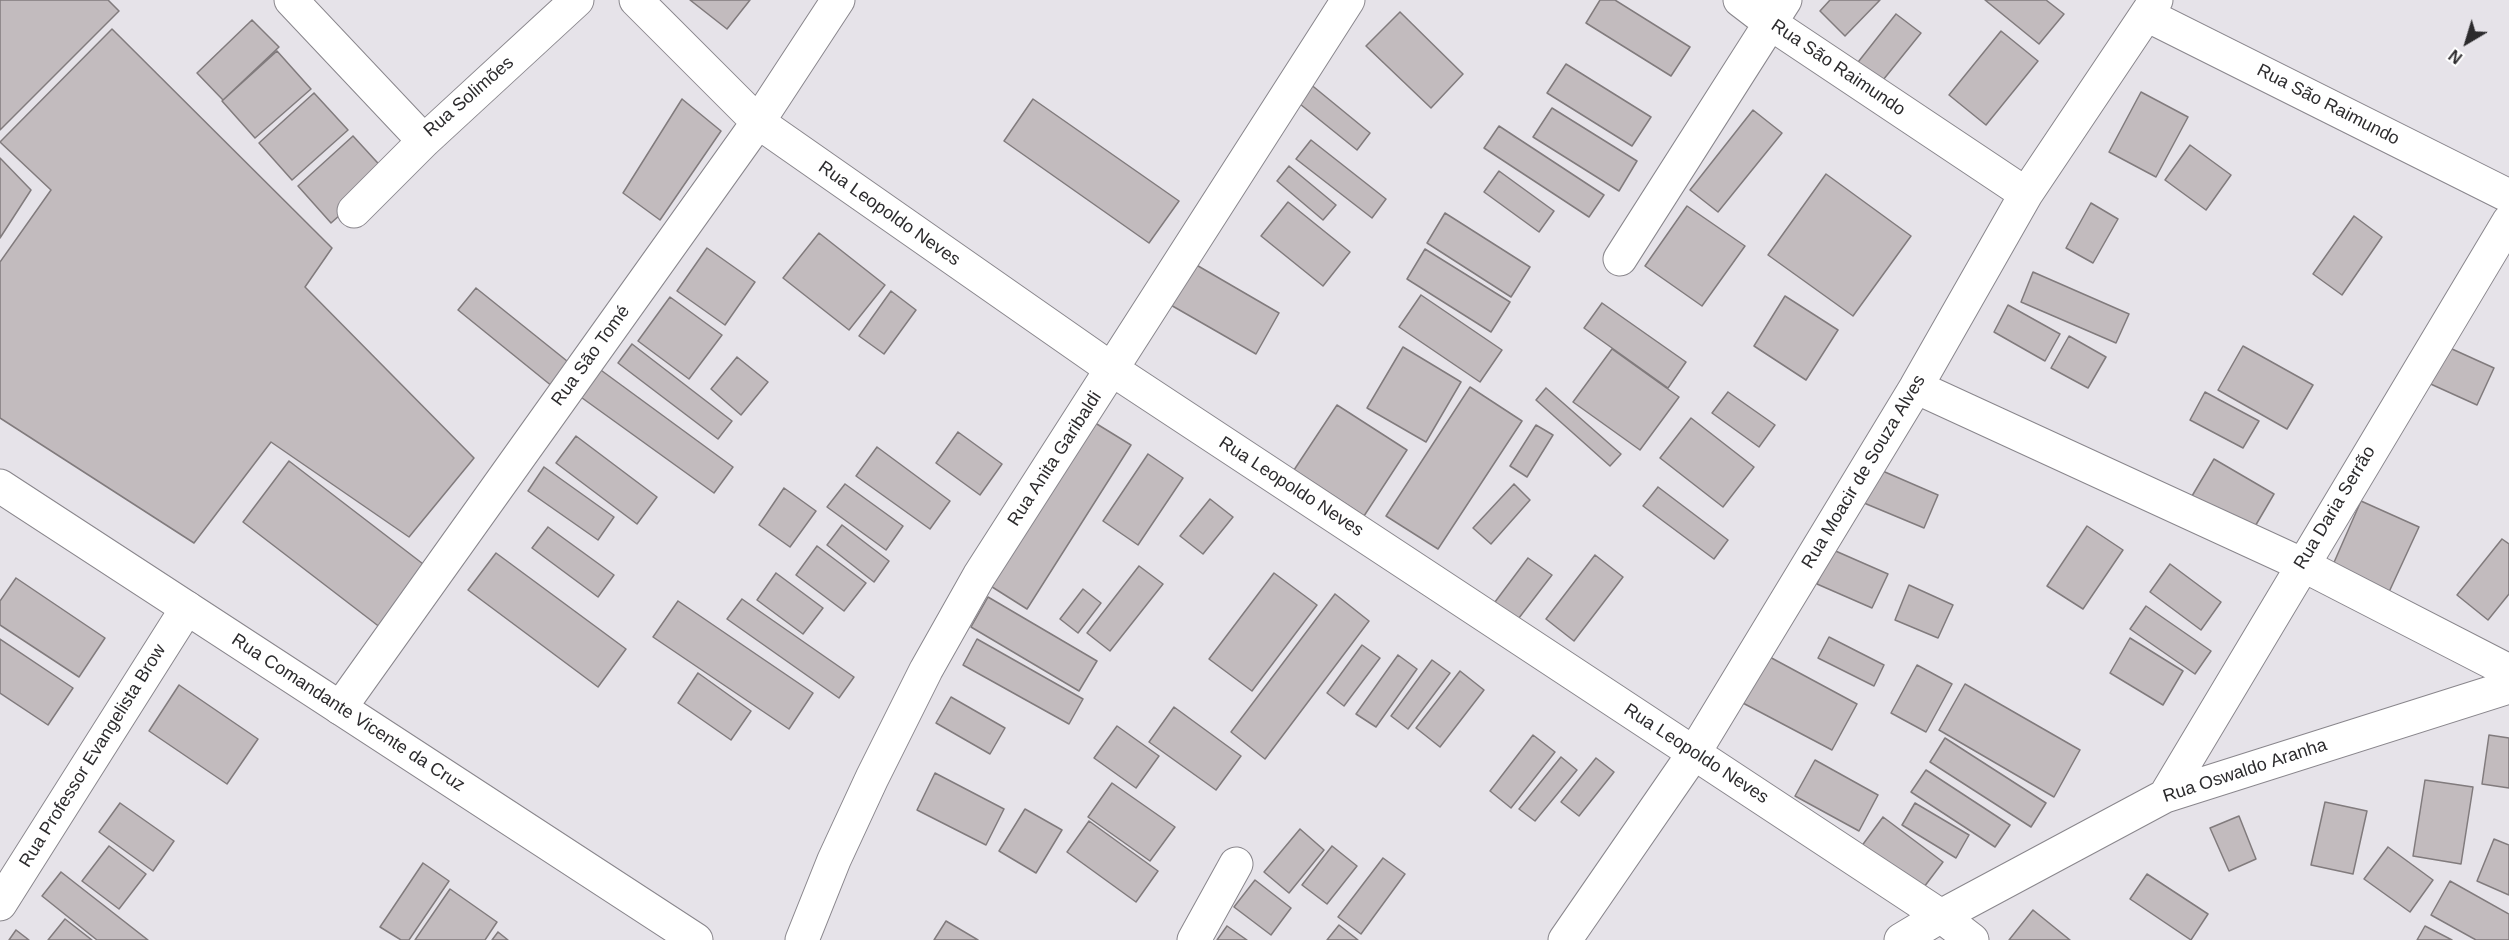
<!DOCTYPE html>
<html>
<head>
<meta charset="utf-8">
<style>
  body { margin:0 }
  #map { position:relative; width:2509px; height:940px; overflow:hidden; background:#e6e3e9; font-family:Arial,sans-serif }
  canvas { display:block }
  .north { position:absolute; left:2437px; top:12px; width:60px; height:60px; -webkit-text-stroke:4px #fff; paint-order:stroke; rotate:218deg; font-size:16px; font-weight:700; line-height:24px; text-align:center; color:#2c2b2d }
  .north::after { content:''; display:block; margin:auto; width:21px; height:27px; background:#2c2b2d; clip-path:polygon(50% 0,100% 100%,50% 72%,0 100%) }
</style>
</head>
<body>
<div id="map">
<canvas width="2509" height="940"></canvas>
<div class="north">N</div>
</div>
<script>
const ctx = document.querySelector('canvas').getContext('2d');
ctx.lineJoin = 'round';
function fill(path, color) { ctx.fillStyle = color; ctx.fill(path, 'evenodd'); }
const toPath = rows => new Path2D(rows.map(r => 'M' + r).join(''));
function stroke(path, color, width, dash) { ctx.strokeStyle = color; ctx.lineWidth = width; ctx.lineCap = dash ? 'butt' : 'round'; ctx.setLineDash(dash || []); ctx.stroke(path); }
function label(font, color, halo, rows, align = 'center') {
  ctx.font = font + ' Arial,sans-serif'; ctx.lineWidth = 5; ctx.setLineDash([]); ctx.textBaseline = 'middle'; ctx.strokeStyle = halo; ctx.fillStyle = color; for (const [text, x, y, turn = 0] of rows) {
    ctx.save(); ctx.translate(x, y); ctx.rotate((+turn || 0) * Math.PI / 180); ctx.textAlign = isNaN(turn) ? turn : align; if (halo) ctx.strokeText(text, 0, 0); ctx.fillText(text, 0, 0); ctx.restore();
  }
}
const building = toPath([
  [0,0,108,0,119,11,0,130,0,0],
  [690,0,750,0,727,29,690,0],
  [1600,0,1615,0,1690,47,1671,76,1586,23,1600,0],
  [1830,0,1880,0,1845,36,1820,11,1830,0],
  [1985,0,2046,0,2064,14,2039,44,1985,0],
  [1400,12,1463,74,1431,108,1366,46,1400,12],
  [1896,14,1921,33,1879,85,1855,66,1896,14],
  [252,20,279,47,223,100,197,73,252,20],
  [112,29,332,248,305,287,474,458,409,537,271,442,194,543,0,418,0,262,51,190,0,142,112,29],
  [2001,31,2038,61,1986,125,1949,95,2001,31],
  [277,51,311,89,255,138,222,101,277,51],
  [1566,64,1651,117,1632,146,1547,93,1566,64],
  [1309,83,1370,133,1357,150,1295,100,1309,83],
  [2141,92,2188,117,2156,177,2109,152,2141,92],
  [314,93,348,130,292,180,259,143,314,93],
  [682,99,721,131,660,220,623,193,682,99],
  [1033,99,1179,201,1149,243,1004,141,1033,99],
  [1552,108,1637,161,1619,191,1533,137,1552,108],
  [1753,110,1782,133,1718,212,1690,190,1753,110],
  [1499,126,1604,195,1589,217,1484,148,1499,126],
  [353,136,387,173,331,223,298,186,353,136],
  [1311,140,1386,199,1372,218,1296,159,1311,140],
  [2190,145,2231,175,2206,210,2165,180,2190,145],
  [0,158,31,190,0,238,0,158],
  [1289,166,1336,205,1323,220,1277,181,1289,166],
  [1499,171,1554,211,1539,232,1484,192,1499,171],
  [1826,174,1911,236,1853,316,1768,255,1826,174],
  [1288,202,1350,252,1323,286,1261,236,1288,202],
  [2091,203,2118,219,2093,263,2066,248,2091,203],
  [1687,206,1745,246,1702,306,1645,266,1687,206],
  [1445,213,1530,267,1511,297,1427,243,1445,213],
  [2354,216,2382,237,2342,295,2313,274,2354,216],
  [819,233,885,285,849,330,783,278,819,233],
  [707,248,755,282,725,325,677,291,707,248],
  [1425,249,1510,302,1491,332,1407,279,1425,249],
  [1193,263,1279,313,1256,354,1169,304,1193,263],
  [2033,272,2129,314,2116,343,2021,302,2033,272],
  [476,288,577,369,558,391,458,310,476,288],
  [891,291,916,310,884,354,859,336,891,291],
  [1421,295,1502,350,1480,382,1399,327,1421,295],
  [1785,296,1838,330,1806,380,1754,346,1785,296],
  [670,297,722,335,689,379,638,341,670,297],
  [1602,303,1686,362,1668,388,1584,328,1602,303],
  [2008,305,2060,334,2045,361,1994,332,2008,305],
  [2069,336,2106,357,2088,388,2051,368,2069,336],
  [632,344,732,421,718,439,618,363,632,344],
  [2441,344,2494,368,2477,405,2424,381,2441,344],
  [2243,346,2313,385,2287,429,2218,390,2243,346],
  [1403,347,1461,382,1426,442,1367,408,1403,347],
  [1612,349,1679,397,1640,450,1573,402,1612,349],
  [737,357,768,382,741,415,711,389,737,357],
  [598,368,733,467,714,493,578,395,598,368],
  [1470,387,1522,421,1438,549,1386,516,1470,387],
  [1546,388,1621,454,1610,466,1536,400,1546,388],
  [1728,392,1775,425,1759,447,1712,413,1728,392],
  [2205,392,2259,421,2243,448,2190,420,2205,392],
  [1337,405,1407,450,1364,516,1294,470,1337,405],
  [1691,418,1754,467,1723,507,1660,458,1691,418],
  [1092,421,1131,445,1027,609,989,585,1092,421],
  [1536,425,1553,435,1527,477,1510,466,1536,425],
  [958,432,1002,464,980,495,936,463,958,432],
  [576,436,657,497,637,524,556,463,576,436],
  [877,447,950,501,930,529,856,476,877,447],
  [1148,454,1183,478,1138,545,1103,521,1148,454],
  [2214,459,2274,494,2250,535,2189,501,2214,459],
  [289,461,427,567,381,628,243,522,289,461],
  [544,467,614,517,598,540,528,491,544,467],
  [1878,469,1938,495,1924,528,1864,503,1878,469],
  [845,484,903,526,886,550,827,507,845,484],
  [1514,484,1530,500,1491,544,1473,528,1514,484],
  [1658,487,1728,540,1714,559,1643,506,1658,487],
  [784,488,816,511,790,547,759,525,784,488],
  [1210,499,1233,517,1203,554,1180,536,1210,499],
  [2361,501,2419,527,2389,592,2332,567,2361,501],
  [842,525,889,561,874,582,827,545,842,525],
  [2087,526,2123,550,2083,609,2047,586,2087,526],
  [548,527,614,575,598,597,532,548,548,527],
  [2502,539,2509,544,2509,594,2488,620,2457,595,2502,539],
  [817,546,866,583,844,611,796,575,817,546],
  [1831,549,1888,574,1872,608,1817,584,1831,549],
  [496,553,626,649,598,687,468,590,496,553],
  [1595,555,1623,577,1574,641,1546,619,1595,555],
  [1528,558,1552,575,1512,627,1489,610,1528,558],
  [2170,564,2221,602,2201,630,2150,592,2170,564],
  [1139,566,1163,584,1110,651,1087,633,1139,566],
  [776,573,823,608,803,634,757,600,776,573],
  [1274,573,1317,605,1252,691,1209,659,1274,573],
  [16,578,105,638,79,677,0,625,0,601,16,578],
  [1909,585,1953,605,1938,638,1895,620,1909,585],
  [1083,589,1101,603,1078,633,1060,619,1083,589],
  [1335,594,1369,621,1265,759,1231,732,1335,594],
  [988,597,1097,661,1079,691,971,627,988,597],
  [742,599,854,677,839,698,727,619,742,599],
  [678,601,813,693,789,729,653,637,678,601],
  [2146,606,2211,651,2195,674,2130,629,2146,606],
  [1829,637,1884,665,1874,686,1818,658,1829,637],
  [2130,638,2183,671,2163,705,2110,673,2130,638],
  [0,639,73,688,48,725,0,693,0,639],
  [977,639,1083,699,1069,724,963,665,977,639],
  [1362,645,1380,658,1344,706,1327,693,1362,645],
  [1398,655,1417,669,1376,727,1356,714,1398,655],
  [1766,655,1857,704,1832,750,1741,702,1766,655],
  [1432,660,1450,673,1408,729,1391,716,1432,660],
  [1917,665,1952,684,1926,732,1891,713,1917,665],
  [1460,671,1484,690,1440,747,1416,728,1460,671],
  [698,673,751,711,731,740,678,703,698,673],
  [1965,684,2080,750,2054,797,1939,730,1965,684],
  [179,685,258,739,227,784,149,731,179,685],
  [951,697,1005,728,990,754,936,723,951,697],
  [1174,707,1241,756,1216,790,1149,742,1174,707],
  [1117,726,1159,756,1136,788,1094,758,1117,726],
  [1533,735,1555,752,1511,808,1490,791,1533,735],
  [2489,735,2509,738,2509,788,2482,784,2489,735],
  [1945,738,2046,803,2031,827,1930,762,1945,738],
  [1561,757,1577,770,1535,821,1519,809,1561,757],
  [1596,758,1614,772,1579,816,1561,802,1596,758],
  [1815,760,1878,795,1859,831,1795,796,1815,760],
  [1926,770,2010,825,1995,847,1911,792,1926,770],
  [935,773,1004,809,986,845,917,810,935,773],
  [2425,780,2473,787,2461,864,2413,856,2425,780],
  [1112,783,1175,827,1150,861,1088,817,1112,783],
  [2325,802,2367,811,2353,874,2311,865,2325,802],
  [120,803,174,841,153,871,99,832,120,803],
  [1915,803,1969,835,1956,858,1902,825,1915,803],
  [1025,809,1062,830,1036,873,999,851,1025,809],
  [2239,816,2256,859,2229,871,2210,828,2239,816],
  [1883,817,1943,862,1921,891,1861,847,1883,817],
  [1089,821,1158,871,1136,902,1067,852,1089,821],
  [1300,829,1324,850,1289,893,1264,872,1300,829],
  [2494,839,2509,845,2509,895,2477,881,2494,839],
  [109,846,146,874,119,909,82,881,109,846],
  [1332,846,1357,866,1327,904,1302,885,1332,846],
  [2388,847,2433,880,2410,912,2364,879,2388,847],
  [1383,858,1405,874,1361,934,1338,917,1383,858],
  [423,863,449,881,409,940,401,940,380,927,423,863],
  [61,872,148,940,97,940,42,896,61,872],
  [2147,874,2208,914,2191,940,2130,899,2147,874],
  [1255,880,1291,908,1271,935,1234,907,1255,880],
  [2450,881,2509,914,2509,940,2476,940,2431,915,2450,881],
  [450,889,497,922,485,940,415,940,450,889],
  [2033,910,2070,940,2009,940,2033,910],
  [65,919,92,940,48,940,65,919],
  [946,921,978,940,934,940,946,921],
  [1339,925,1358,940,1327,940,1339,925],
  [1227,926,1247,940,1217,940,1227,926],
  [2425,926,2452,940,2417,940,2425,926],
  [16,930,29,940,9,940,16,930],
  [498,932,508,940,492,940,498,932]
]);
const minor = toPath([
  [291,0,424,141],
  [636,0,758,122,1113,370,1941,916,1972,940],
  [1740,0,1770,23,2026,194],
  [2147,15,2509,196],
  [354,211,424,141,577,0],
  [1620,259,1785,0],
  [1916,387,2301,564,2509,671],
  [340,708,758,122,838,0],
  [2165,796,2509,221],
  [0,904,187,608],
  [802,940,834,860,872,778,926,670,979,576,1348,0],
  [1194,940,1236,864],
  [1565,940,1694,753,1916,387,2026,194,2156,0],
  [1901,940,1941,916,2165,796,2509,687]
]);
const tertiary = toPath([
  [0,486,696,940]
]);
const streetNames = [
  ["Rua São Raimundo",1838,68,34],
  ["Rua Solimões",469,97,-41],
  ["Rua São Raimundo",2328,105,27],
  ["Rua Leopoldo Neves",889,214,35],
  ["Rua São Tomé",591,356,-54],
  ["Rua Anita Garibaldi",1055,459,-57],
  ["Rua Moacir de Souza Alves",1864,472,-59],
  ["Rua Leopoldo Neves",1291,487,33],
  ["Rua Daria Serrão",2335,508,-59],
  ["Rua Comandante Vicente da Cruz",348,713,33],
  ["Rua Leopoldo Neves",1696,754,33],
  ["Rua Professor Evangelista Brow",93,756,-58],
  ["Rua Oswaldo Aranha",2245,771,-18]
];
fill(building, '#c2bbbe');
stroke(building, '#817b7d', 1.5);
stroke(minor, '#89868c', 35);
stroke(tertiary, '#89868c', 35);
stroke(minor, '#fff', 33);
stroke(tertiary, '#fff', 33);
label('18px', '#2c2b2d', '#fff', streetNames);
</script>
</body>
</html>
